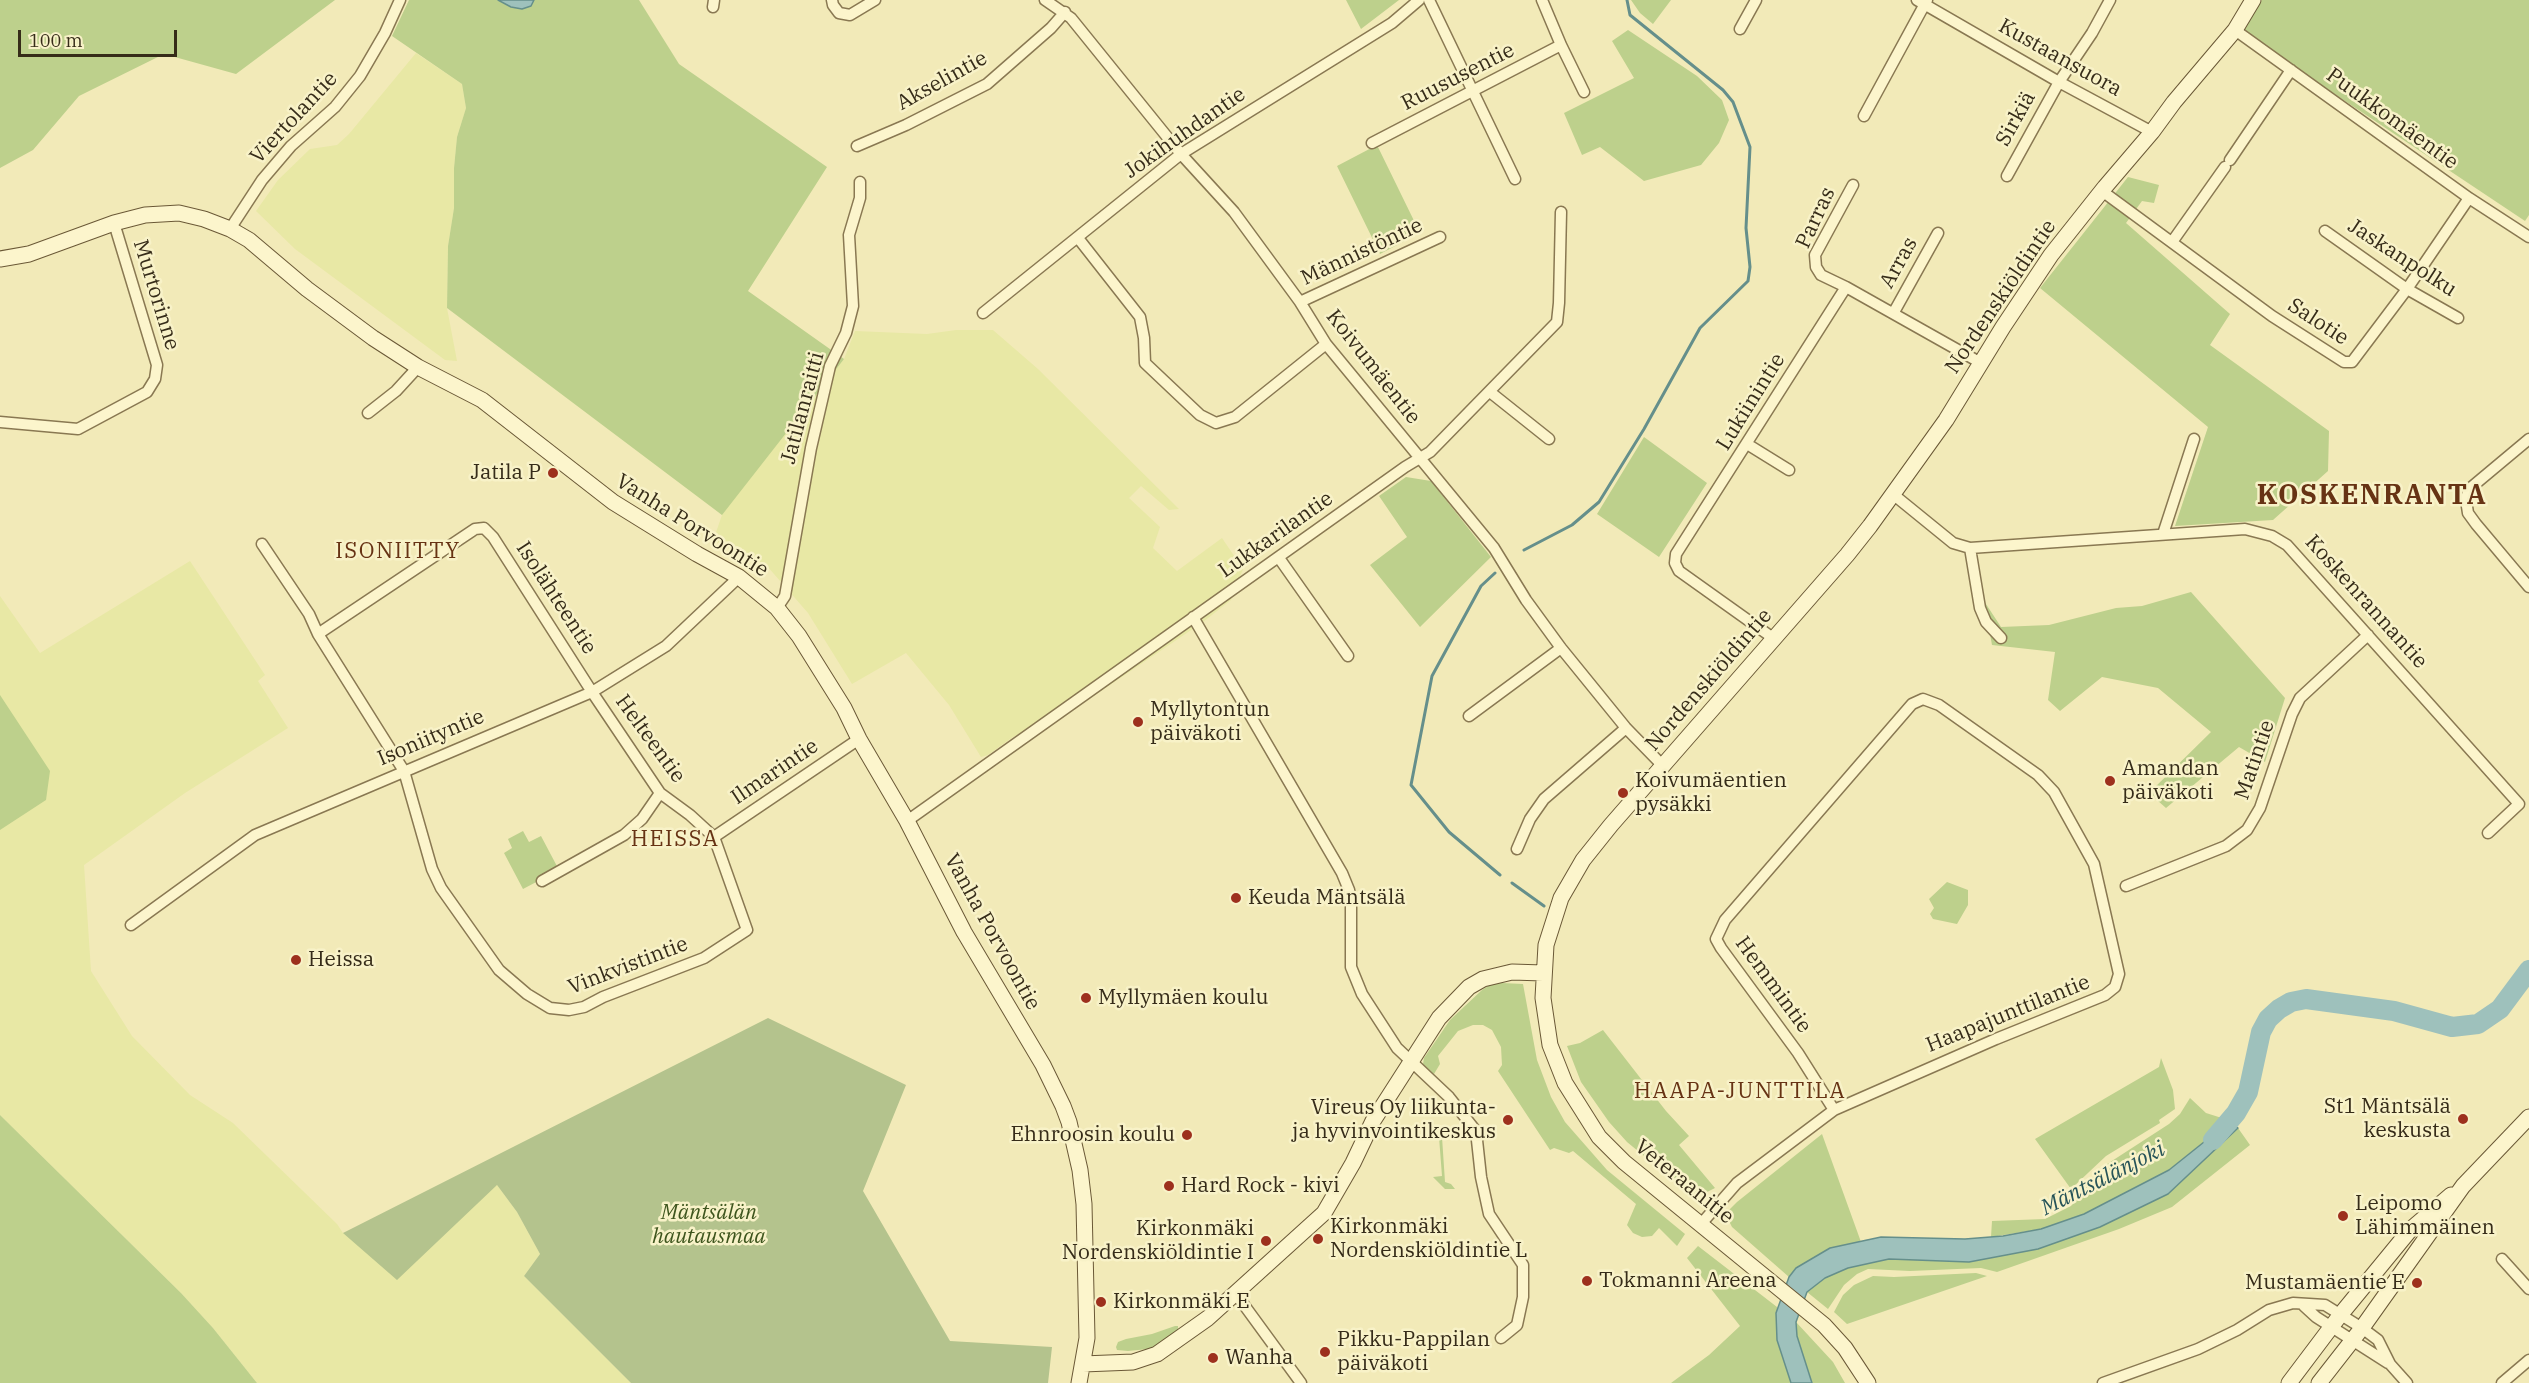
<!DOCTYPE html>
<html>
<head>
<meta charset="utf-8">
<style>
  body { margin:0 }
  #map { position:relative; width:2529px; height:1383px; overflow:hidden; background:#f2eab8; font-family:"IBM Plex Serif",serif }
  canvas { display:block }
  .scale { position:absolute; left:18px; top:30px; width:159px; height:27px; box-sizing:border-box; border:3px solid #362c19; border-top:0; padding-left:8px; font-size:18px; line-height:21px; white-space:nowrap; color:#362c19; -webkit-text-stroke:4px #f8f2c8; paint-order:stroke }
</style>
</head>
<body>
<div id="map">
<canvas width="2529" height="1383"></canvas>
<div class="scale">100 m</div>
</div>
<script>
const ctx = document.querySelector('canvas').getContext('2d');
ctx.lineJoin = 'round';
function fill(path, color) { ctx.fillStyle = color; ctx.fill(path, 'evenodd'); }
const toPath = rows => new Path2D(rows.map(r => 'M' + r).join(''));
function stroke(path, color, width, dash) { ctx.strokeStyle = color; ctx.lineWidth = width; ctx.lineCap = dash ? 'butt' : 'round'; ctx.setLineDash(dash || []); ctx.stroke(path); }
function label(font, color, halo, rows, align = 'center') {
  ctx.font = font + ' "IBM Plex Serif",serif'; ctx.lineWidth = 5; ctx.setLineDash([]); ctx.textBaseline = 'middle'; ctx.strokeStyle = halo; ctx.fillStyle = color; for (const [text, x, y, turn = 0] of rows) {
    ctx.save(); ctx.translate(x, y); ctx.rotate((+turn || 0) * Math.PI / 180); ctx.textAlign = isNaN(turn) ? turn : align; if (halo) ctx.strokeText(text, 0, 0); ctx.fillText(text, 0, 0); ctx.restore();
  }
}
const farmland = toPath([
  [416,53,462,84,466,108,457,137,454,168,454,208,448,246,447,308,457,361,445,360,295,249,256,211,278,180,310,149,337,145,349,134],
  [956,330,993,330,1038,369,1179,509,1169,510,1141,486,1129,498,1160,527,1153,548,1177,571,1222,538,1243,569,1231,600,1203,622,1079,706,1013,737,988,755,981,757,949,705,906,653,852,684,808,613,767,566,713,541,722,515,655,458,844,359,855,331,927,334],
  [190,561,265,675,258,681,288,728,185,793,84,865,91,971,132,1036,190,1095,233,1123,337,1224,343,1233,497,1185,517,1212,540,1254,524,1276,631,1383,257,1383,213,1328,181,1293,0,1115,0,596,40,653]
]);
const green = toPath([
  [0,0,335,0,236,74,164,54,79,96,33,150,0,168],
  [409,0,639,0,679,64,827,167,748,291,844,359,722,515,447,308,448,246,454,208,454,168,457,137,466,108,462,84,392,36],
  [1346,0,1399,0,1361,29],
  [1631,0,1671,0,1653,24,1640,13],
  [2262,0,2529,0,2529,215,2525,221,2240,31],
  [1628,30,1697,76,1722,100,1729,120,1719,143,1701,165,1644,181,1600,147,1582,155,1564,113,1634,78,1612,41],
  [1377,145,1420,233,1380,254,1337,166],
  [2128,177,2159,185,2154,203,2142,201,2126,223,2230,314,2210,345,2329,431,2328,471,2273,520,2175,526,2208,427,2040,288],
  [1644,437,1707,483,1659,557,1597,514],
  [1406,477,1431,481,1491,557,1420,627,1370,565,1407,537,1379,496],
  [2191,592,2285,698,2265,762,2239,747,2166,808,2149,793,2211,732,2158,688,2102,677,2060,711,2048,700,2055,652,1992,645,1984,601,2001,627,2049,625,2116,608,2142,606],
  [0,695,50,771,46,800,0,830],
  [523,831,529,842,541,836,559,870,523,889,504,853,512,848,508,839],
  [1947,882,1968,890,1968,905,1957,924,1933,919,1930,914,1934,908,1929,899],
  [1502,983,1523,984,1537,1060,1551,1097,1565,1122,1607,1170,1685,1234,1677,1246,1659,1228,1652,1236,1642,1237,1633,1233,1627,1225,1636,1204,1573,1151,1569,1153,1554,1148,1550,1150,1498,1071,1502,1065,1501,1047,1492,1030,1483,1025,1473,1025,1458,1031,1438,1056,1440,1064,1434,1074,1427,1070,1423,1064,1424,1058,1450,1020,1482,990,1491,984],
  [1603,1030,1666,1111,1689,1136,1679,1145,1715,1188,1701,1195,1689,1193,1627,1142,1609,1122,1581,1082,1567,1046,1580,1043],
  [2161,1058,2173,1090,2175,1109,2159,1120,2160,1123,2106,1156,2071,1189,2035,1139,2159,1067],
  [2190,1098,2206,1113,2225,1119,2214,1134,2169,1170,2084,1214,2041,1229,1991,1237,1992,1221,2045,1219,2071,1206,2082,1193,2086,1185,2101,1168,2169,1124,2180,1114],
  [0,1115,181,1293,213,1328,257,1383,0,1383],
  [2238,1128,2250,1145,2172,1207,2119,1229,1997,1272,1981,1268,1910,1271,1868,1269,1857,1274,1844,1285,1828,1309,1807,1292,1825,1278,1848,1268,1889,1259,1969,1262,2038,1249,2168,1194],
  [1822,1134,1861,1242,1830,1248,1796,1268,1789,1277,1732,1227,1727,1217,1729,1210,1737,1202],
  [1439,1137,1442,1137,1445,1182,1451,1184,1455,1189,1445,1189,1433,1177,1442,1176],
  [1698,1246,1777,1307,1777,1340,1791,1383,1671,1383,1709,1355,1740,1326,1687,1258],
  [1976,1273,1987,1276,1847,1324,1834,1312,1843,1295,1854,1285,1873,1276,1894,1277],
  [1796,1322,1833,1362,1845,1383,1812,1383,1797,1336],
  [1175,1326,1178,1326,1178,1331,1166,1343,1148,1349,1128,1351,1117,1350,1116,1347,1118,1342,1126,1339,1152,1334]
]);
const cemetery = toPath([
  [768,1018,906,1085,863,1191,950,1341,1052,1347,1048,1383,631,1383,524,1276,540,1254,517,1212,497,1185,397,1280,343,1233]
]);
const water = toPath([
  [498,0,534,0,531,6,522,9,511,7,498,0],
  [2225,1119,2238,1128,2168,1194,2100,1227,2038,1249,1969,1262,1889,1259,1848,1268,1825,1278,1807,1292,1796,1322,1797,1336,1812,1383,1791,1383,1777,1340,1776,1313,1789,1277,1796,1268,1830,1248,1881,1237,1965,1239,2003,1236,2041,1229,2084,1214,2169,1170,2214,1134,2225,1119]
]);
const stream = toPath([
  [1524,550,1572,525,1599,502,1644,429,1700,328,1748,281,1750,267,1746,228,1750,147,1733,102,1723,90,1630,15,1627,0],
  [1495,573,1481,586,1432,676,1411,785,1449,832,1500,875],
  [1512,883,1544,906]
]);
const river = toPath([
  [2213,1140,2236,1113,2248,1092,2261,1032,2268,1019,2279,1009,2291,1002,2306,999,2394,1011,2452,1027,2478,1024,2500,1009,2529,970]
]);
const street = toPath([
  [832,0,833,5,839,13,850,15,875,0],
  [1045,0,1071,18,1181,154,1234,212,1300,302,1326,344,1494,548,1526,600,1561,648,1626,728,1663,766],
  [1429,0,1515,179],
  [1542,0,1561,45],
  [1917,0,2059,82,2152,132],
  [713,7,714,0],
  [1740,29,1756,0],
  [2235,30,2469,198,2529,237],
  [1864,116,1927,0],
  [1372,143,1561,45,1584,92],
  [857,146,906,125,987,84,1051,28,1065,12],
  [2230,160,2291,70],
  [2007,176,2059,82,2092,33,2110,0],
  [2102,191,2272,316,2344,362,2352,362,2407,289,2469,198],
  [230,229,262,180,291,146,335,107,360,76,385,33,400,0],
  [2325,231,2407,289,2458,318],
  [1078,238,1140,317,1144,338,1145,363,1200,415,1216,423,1235,417,1326,344],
  [2172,242,2225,167],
  [1846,287,1821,275,1816,267,1815,255,1853,185],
  [1300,302,1440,237],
  [1894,312,1938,233],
  [983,313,1181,154,1392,23,1419,0],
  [1490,392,1549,439],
  [368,413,396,391,418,367],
  [0,422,78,429,147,392,155,379,157,365,114,223],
  [2529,439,2468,490,2466,500,2468,513,2476,524,2529,587],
  [1747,444,1789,470],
  [1894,495,1953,543,1970,548,2245,529,2272,536,2287,545,2519,804,2488,833],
  [2163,534,2194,439],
  [262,544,309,614,318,634,404,771,432,869,441,888,499,970,527,994,550,1008,569,1010,584,1007,603,997,704,958,747,930,714,837,690,815,660,793,592,692,493,537,484,528,475,529,318,634],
  [1970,548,1980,608,1986,622,2001,638],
  [1279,558,1348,656],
  [777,608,785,596,811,448,830,366,846,333,853,306,849,235,860,198,860,182],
  [1193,617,1342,873,1349,890,1351,904,1351,967,1362,994,1397,1048,1449,1097,1476,1131,1481,1177,1489,1214,1523,1265,1523,1297,1517,1325,1501,1338],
  [1773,638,1679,571,1675,563,1676,554,1846,287,1981,363],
  [1469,716,1561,648],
  [907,821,1405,467,1430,452,1557,322,1559,303,1561,212],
  [714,837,859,739],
  [1517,849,1530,819,1544,799,1626,728],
  [542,881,624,835,642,819,660,793],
  [2126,886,2226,846,2247,830,2260,808,2292,714,2300,698,2368,635],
  [131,925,255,835,592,692,666,646,739,577],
  [1701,1224,1737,1183,1834,1110,1996,1039,2105,995,2115,987,2119,974,2094,864,2054,792,2038,775,1939,705,1923,699,1912,704,1725,920,1716,939,1721,948,1798,1053,1834,1110],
  [2502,1259,2529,1289],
  [1236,1294,1301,1383],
  [2304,1306,2316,1317,2388,1363],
  [2103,1383,2198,1349,2237,1330,2269,1310,2293,1303,2325,1305,2362,1328,2378,1340,2390,1364,2407,1383],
  [2502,1383,2529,1360]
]);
const secondary = toPath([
  [0,259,29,254,114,223,145,215,179,213,204,219,230,229,249,240,307,289,373,338,418,367,482,400,613,502,697,554,739,577,777,608,799,636,844,708,859,739,907,821,964,932,1043,1065,1063,1106,1069,1122,1080,1170,1084,1204,1087,1338,1079,1383],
  [1083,1364,1133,1362,1157,1354,1208,1318,1324,1213,1353,1163,1373,1121,1439,1018,1469,987,1483,979,1512,972,1543,973],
  [1868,1383,1845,1348,1824,1325,1624,1162,1599,1137,1565,1083,1550,1045,1543,998,1546,945,1561,898,1583,860,1611,825,1847,555,1870,526,1946,420,2003,327,2051,255,2105,187,2152,132,2174,102,2235,30,2253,0],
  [2289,1383,2341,1314,2410,1230,2451,1195],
  [2319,1383,2362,1328,2463,1186,2529,1117]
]);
const markers = [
  [553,473,6,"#9d301d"],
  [1138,722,6,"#9d301d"],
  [2110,781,6,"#9d301d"],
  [1623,793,6,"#9d301d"],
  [1236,898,6,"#9d301d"],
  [296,960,6,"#9d301d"],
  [1086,998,6,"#9d301d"],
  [2463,1119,6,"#9d301d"],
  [1508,1120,6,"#9d301d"],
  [1187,1135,6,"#9d301d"],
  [1169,1186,6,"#9d301d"],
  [2343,1216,6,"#9d301d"],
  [1318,1239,6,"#9d301d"],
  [1266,1241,6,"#9d301d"],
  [1587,1281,6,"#9d301d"],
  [2417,1283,6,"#9d301d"],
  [1101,1302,6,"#9d301d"],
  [1325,1352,6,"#9d301d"],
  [1213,1358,6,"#9d301d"]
];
const streetNames = [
  ["Kustaansuora",2060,58,29],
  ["Ruususentie",1458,77,-27],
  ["Akselintie",942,81,-29],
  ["Viertolantie",294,118,-47],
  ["Sirkiä",2016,119,-61],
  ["Puukkomäentie",2392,119,36],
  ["Jokihuhdantie",1185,133,-35],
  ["Parras",1816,218,-65],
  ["Männistöntie",1362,252,-25],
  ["Jaskanpolku",2402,258,33],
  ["Arras",1899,263,-61],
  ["Murtorinne",156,295,73],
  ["Nordenskiöldintie",2001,297,-56],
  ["Salotie",2318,322,33],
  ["Koivumäentie",1373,367,52],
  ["Lukiinintie",1751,402,-58],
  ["Jatilanraitti",803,408,-75],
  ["Vanha Porvoontie",692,526,32],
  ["Lukkarilantie",1276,535,-35],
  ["Isolähteentie",556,598,57],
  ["Koskenrannantie",2366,602,48],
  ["Nordenskiöldintie",1709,680,-49],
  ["Isoniityntie",431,738,-23],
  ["Helteentie",650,739,54],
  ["Matintie",2255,760,-71],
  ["Ilmarintie",775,772,-34],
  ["Vanha Porvoontie",992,932,61],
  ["Vinkvistintie",628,966,-21],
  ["Hemmintie",1773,985,54],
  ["Haapajunttilantie",2008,1014,-22],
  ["Veteraanitie",1684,1182,39]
];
const poiNames = [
  ["Jatila P",541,473,"right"],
  ["Myllytontun",1150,710],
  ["päiväkoti",1150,734],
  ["Amandan",2122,769],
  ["päiväkoti",2122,793],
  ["Koivumäentien",1635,781],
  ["pysäkki",1635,805],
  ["Keuda Mäntsälä",1248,898],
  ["Heissa",308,960],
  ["Myllymäen koulu",1098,998],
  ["St1 Mäntsälä",2451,1107,"right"],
  ["keskusta",2451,1131,"right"],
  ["Vireus Oy liikunta-",1496,1108,"right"],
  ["ja hyvinvointikeskus",1496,1132,"right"],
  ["Ehnroosin koulu",1175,1135,"right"],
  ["Hard Rock - kivi",1181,1186],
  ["Leipomo",2355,1204],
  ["Lähimmäinen",2355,1228],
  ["Kirkonmäki",1330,1227],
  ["Nordenskiöldintie L",1330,1251],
  ["Kirkonmäki",1254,1229,"right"],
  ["Nordenskiöldintie I",1254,1253,"right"],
  ["Tokmanni Areena",1599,1281],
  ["Mustamäentie E",2405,1283,"right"],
  ["Kirkonmäki E",1113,1302],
  ["Pikku-Pappilan",1337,1340],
  ["päiväkoti",1337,1364],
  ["Wanha",1225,1358]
];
const parkNames = [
  ["Mäntsälän",709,1213],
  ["hautausmaa",709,1237]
];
const neighbourhoodNames = [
  ["ISONIITTY",398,552],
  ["HEISSA",675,840],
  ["HAAPA-JUNTTILA",1740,1092]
];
const waterNames = [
  ["Mäntsälänjoki",2103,1179,-27]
];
const districtNames = [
  ["KOSKENRANTA",2372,496]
];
fill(farmland, '#e8e8a5');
fill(green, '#bdd08c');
fill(cemetery, '#b4c38d');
fill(water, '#9ec1bc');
stroke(water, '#658f8b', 1.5);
stroke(stream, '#658f8b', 3);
stroke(river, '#9ec1bc', 20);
stroke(street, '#897852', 13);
stroke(secondary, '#6a5836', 17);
stroke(street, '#fcf5cc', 10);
stroke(secondary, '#fcf5cc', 15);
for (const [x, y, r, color] of markers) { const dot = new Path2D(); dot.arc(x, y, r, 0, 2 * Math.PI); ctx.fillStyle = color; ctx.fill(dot); stroke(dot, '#f8f2c8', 2); }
label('21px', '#362c19', '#f8f2c8', streetNames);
label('21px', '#362c19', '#f8f2c8', poiNames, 'left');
label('italic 21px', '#3e551d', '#f8f2c8', parkNames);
ctx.letterSpacing = '1.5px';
label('22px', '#673314', '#f8f2c8', neighbourhoodNames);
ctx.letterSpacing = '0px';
label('italic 22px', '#265358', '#f8f2c8', waterNames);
ctx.letterSpacing = '1.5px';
label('bold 27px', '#673314', '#f8f2c8', districtNames);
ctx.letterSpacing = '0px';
</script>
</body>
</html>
